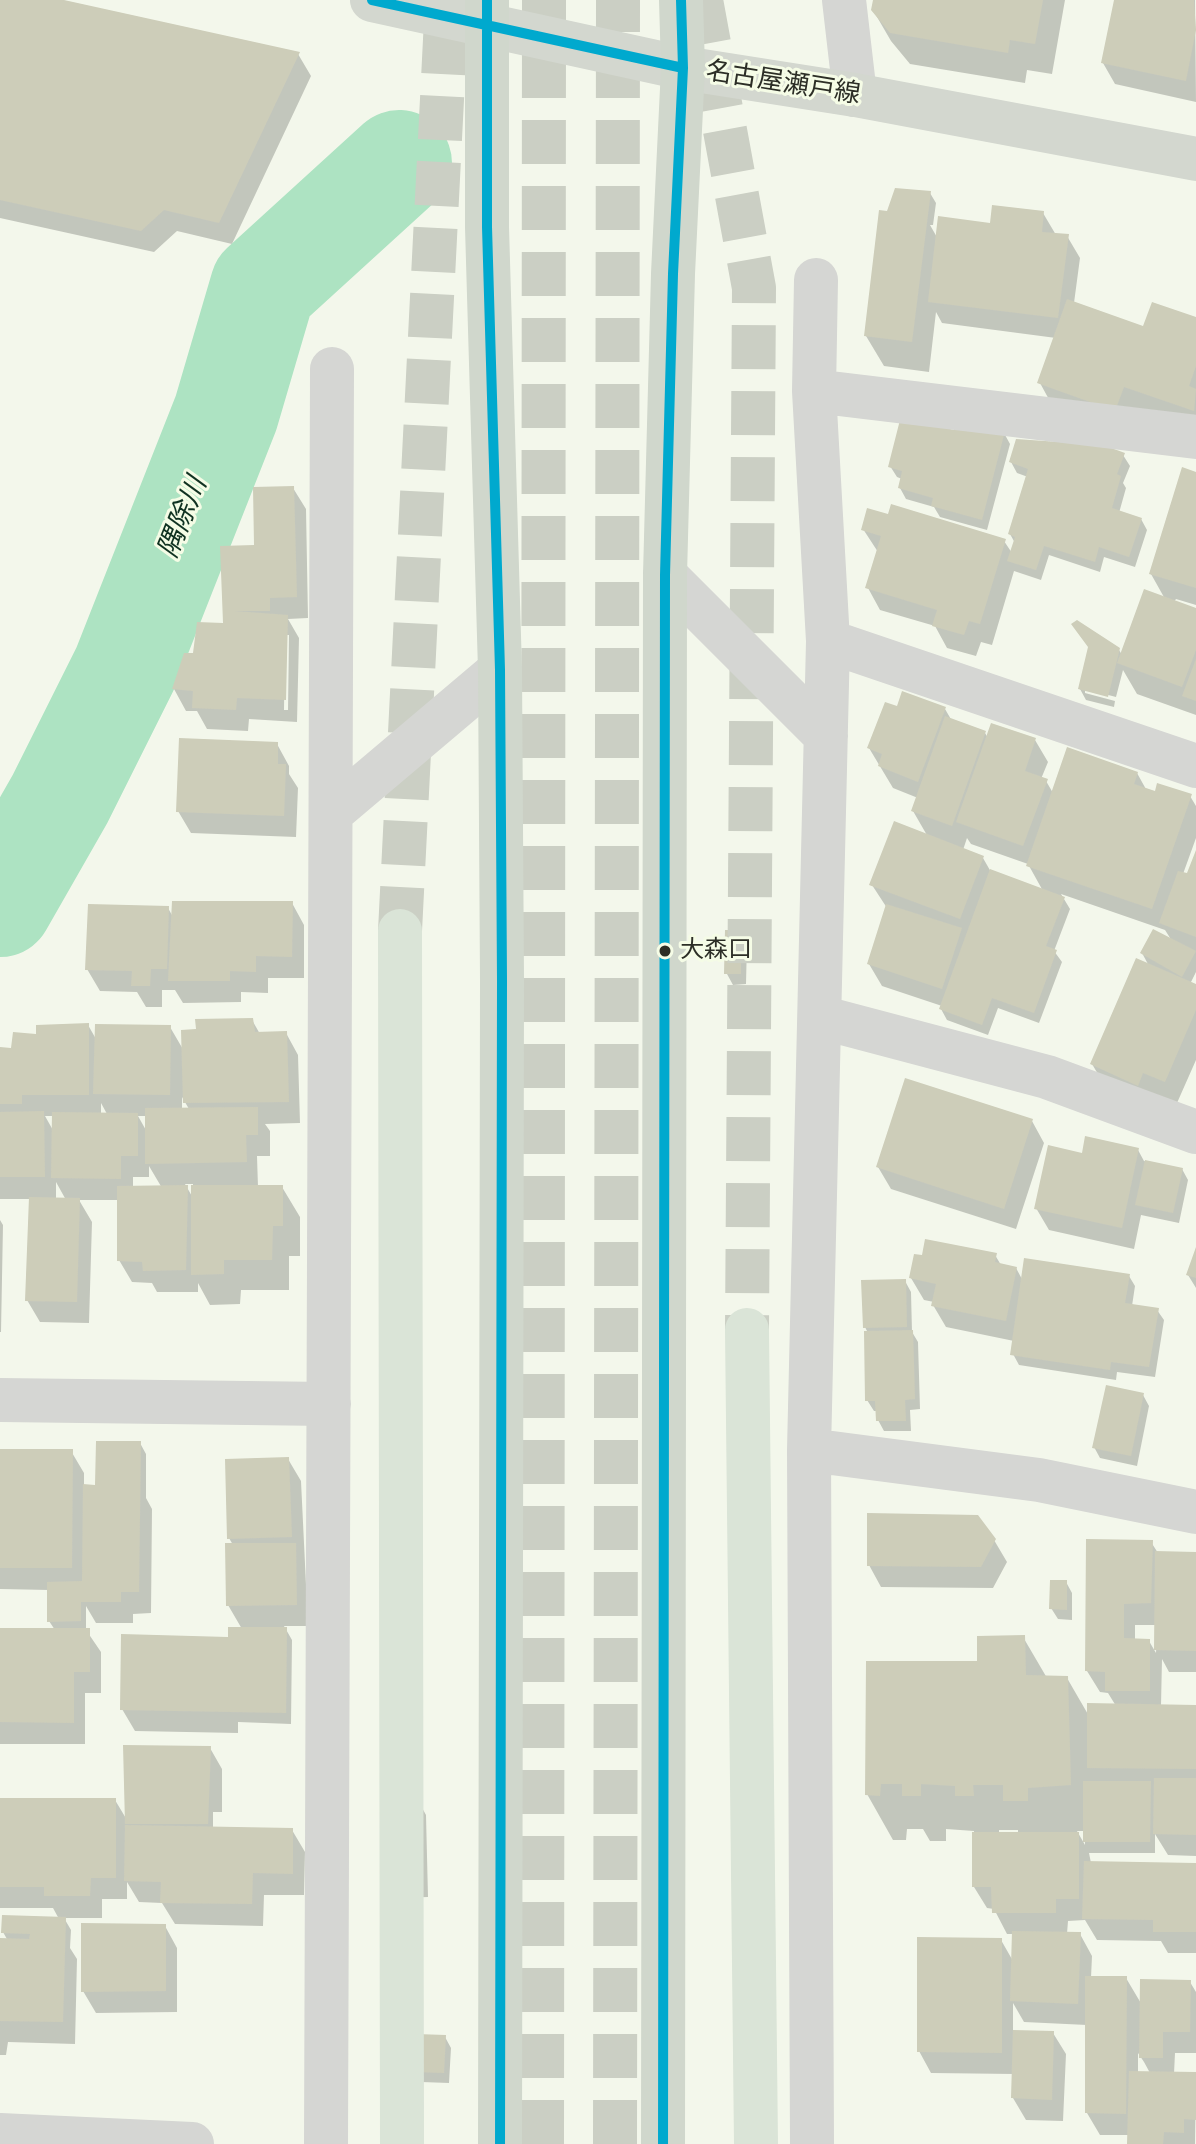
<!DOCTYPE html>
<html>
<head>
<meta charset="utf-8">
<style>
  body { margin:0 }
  canvas { display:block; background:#f3f7eb }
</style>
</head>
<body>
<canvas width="1196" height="2144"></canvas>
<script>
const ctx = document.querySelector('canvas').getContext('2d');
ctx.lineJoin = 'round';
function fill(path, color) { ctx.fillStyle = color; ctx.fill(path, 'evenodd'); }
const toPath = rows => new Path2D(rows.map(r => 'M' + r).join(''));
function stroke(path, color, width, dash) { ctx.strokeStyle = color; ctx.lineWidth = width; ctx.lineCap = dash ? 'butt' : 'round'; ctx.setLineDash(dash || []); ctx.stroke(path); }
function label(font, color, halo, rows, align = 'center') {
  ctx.font = font + ' "Roboto Condensed","Noto Sans JP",sans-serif'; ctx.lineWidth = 6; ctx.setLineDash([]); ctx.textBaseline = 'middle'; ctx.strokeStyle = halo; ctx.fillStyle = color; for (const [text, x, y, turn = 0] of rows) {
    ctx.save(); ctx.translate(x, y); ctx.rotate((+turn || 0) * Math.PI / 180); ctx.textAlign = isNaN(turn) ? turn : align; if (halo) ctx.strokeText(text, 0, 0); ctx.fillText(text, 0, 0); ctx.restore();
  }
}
const shadow = toPath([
  [0,0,55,0,298,54,311,76,232,244,177,231,154,252,0,218],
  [875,0,1065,0,1052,74,1027,70,1025,83,910,64,891,41,873,10],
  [1116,0,1195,0,1196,102,1115,84,1103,63],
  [930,193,936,203,933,225,930,225,938,239,1043,213,1056,235,1067,236,1080,258,1074,303,1145,328,1196,319,1196,428,1052,405,1040,383,1056,338,942,323,936,312,929,372,884,366,866,336,891,213],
  [1004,433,1010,444,987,530,940,517,934,507,906,499,900,488,902,479,897,477,890,466],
  [1123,455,1130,466,1123,483,1126,488,1119,513,1141,519,1147,530,1135,567,1104,557,1100,572,1049,555,1041,580,1014,571,992,645,981,642,976,656,947,648,935,626,880,610,868,588,878,552,863,529,1004,541,1012,553,1015,543,1010,534,1028,477,1017,473,1011,462],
  [1196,474,1196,605,1176,599,1174,602,1196,610,1196,715,1137,694,1123,670,1116,697,1085,689,1085,693,1115,701,1114,707,1086,700,1080,689,1119,650,1122,655,1165,599,1151,574],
  [293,488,306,509,308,618,288,619,299,638,297,722,249,719,248,731,207,729,197,711,186,711,174,689,185,655,195,655,225,626,256,547],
  [285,635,289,635,288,710,284,710],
  [898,708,945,709,952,721,985,733,988,738,1035,740,1048,762,1041,779,1046,781,1053,793,1137,773,1147,791,1190,796,1196,806,1196,838,1183,874,1188,876,1196,855,1196,972,1190,984,1196,986,1196,1060,1177,1103,1105,1086,1092,1064,1149,966,1142,953,1172,941,1165,930,1061,894,1070,909,1054,951,1062,962,1039,1023,998,1008,988,1035,947,1020,941,1009,942,1006,882,986,869,964,887,908,872,885,928,837,913,811,918,798,893,788,869,748],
  [967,838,971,844,1028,864,1043,891,991,872,983,858,963,850],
  [277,744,289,766,289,774,298,788,296,837,191,833,178,811],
  [292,903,304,925,304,978,268,978,268,993,241,992,241,1002,183,1003,175,990,162,990,162,1007,146,1007,137,992,100,991,87,969,168,908,173,917],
  [740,932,747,943,746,984,733,985,727,974],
  [252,1020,260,1034,286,1033,298,1055,300,1123,265,1124,270,1131,270,1156,257,1156,258,1187,282,1187,300,1217,300,1256,289,1256,289,1290,241,1290,240,1304,210,1305,198,1283,198,1292,157,1292,152,1283,132,1282,119,1260,119,1200,79,1200,92,1222,89,1323,40,1322,27,1300,31,1199,0,1199,0,1049,13,1050,38,1036,88,1025,96,1039,170,1027,184,1051],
  [182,1097,189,1109,182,1110],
  [101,1103,107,1114,101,1114],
  [45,1116,54,1116,54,1132],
  [138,1116,147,1116,147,1132],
  [149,1166,162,1188,133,1188,133,1177,149,1177],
  [56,1182,66,1200,56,1200],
  [185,1184,193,1184,193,1198],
  [1032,1121,1044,1143,1016,1229,891,1189,878,1167],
  [1138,1150,1144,1161,1182,1169,1188,1180,1179,1223,1141,1215,1134,1249,1049,1230,1036,1208,1083,1155],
  [0,1220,3,1225,1,1332,0,1332],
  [1196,1252,1196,1288,1188,1275],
  [995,1255,1001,1265,1016,1268,1023,1281,1129,1276,1135,1286,1132,1306,1157,1310,1164,1320,1155,1377,1117,1372,1116,1380,1019,1365,1013,1354,1014,1341,946,1327,933,1305,934,1302,924,1300,911,1278],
  [905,1281,911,1292,912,1332,918,1342,920,1409,910,1410,911,1431,884,1431,878,1420,877,1411,874,1411,867,1400,868,1333,865,1327],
  [1143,1395,1149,1406,1137,1466,1100,1458,1094,1447],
  [140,1443,146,1454,146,1498,152,1509,151,1613,133,1614,133,1623,96,1623,86,1606,86,1630,101,1652,101,1693,85,1693,85,1744,0,1744,0,1630,55,1630,49,1621,49,1590,0,1589,0,1451,71,1451,84,1473,84,1486,97,1487],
  [288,1459,301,1481,308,1626,284,1626,292,1640,291,1724,238,1722,238,1733,135,1731,122,1709,242,1629,228,1605,233,1545,229,1538],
  [994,1540,1007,1562,993,1588,881,1587,869,1565],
  [1151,1542,1158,1553,1196,1554,1196,1672,1169,1672,1162,1659,1161,1706,1196,1707,1196,1856,1168,1855,1155,1834,1155,1853,1089,1853,1091,1863,1196,1865,1196,1953,1168,1953,1161,1941,1097,1940,1085,1920,1068,1921,1067,1934,1080,1934,1092,1956,1091,1978,1126,1978,1142,2005,1190,1982,1196,1992,1196,2053,1175,2053,1174,2074,1196,2074,1195,2144,1130,2144,1129,2135,1100,2135,1087,2113,1087,2025,1024,2022,1013,2003,1013,2032,1053,2033,1066,2054,1063,2121,1026,2120,1013,2098,1014,2074,931,2073,919,2051,1001,1940,1013,1961,1014,1934,1007,1934,994,1909,987,1908,974,1887,974,1831,946,1829,946,1841,930,1841,923,1829,907,1829,906,1840,893,1840,867,1794,979,1663,1023,1637,1047,1678,1067,1678,1089,1716,1116,1706,1108,1693,1100,1692,1087,1671],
  [1135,1625,1157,1625,1156,1653,1149,1641,1135,1640],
  [999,1830,1018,1830,1018,1834,999,1834],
  [1077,1831,1085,1831,1085,1845],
  [1138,2053,1144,2062,1150,2073,1138,2073],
  [1066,1582,1072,1593,1072,1620,1058,1619,1051,1608],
  [210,1748,222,1769,222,1812,213,1812,213,1829,292,1830,305,1852,304,1895,264,1895,263,1926,175,1924,162,1903,139,1902,127,1882,127,1899,102,1899,102,1918,64,1918,71,1930,70,1948,77,1959,75,2044,8,2042,6,2055,0,2055,0,1940,8,1941,3,1932,59,1919,53,1908,0,1908,0,1800,115,1800,127,1820],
  [420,1804,426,1815,428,1897,398,1898],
  [165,1926,177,1948,177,2012,96,2013,83,1991],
  [445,2037,451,2048,449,2083,393,2081]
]);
const river = toPath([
  [0,904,60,799,125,669,226,413,263,287,399,163]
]);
const building = toPath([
  [0,0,64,0,300,52,219,223,164,210,141,231,0,200],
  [873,0,1043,0,1035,44,1010,40,1008,53,890,33,871,10],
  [1114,0,1194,0,1196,30,1186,81,1101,63],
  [895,188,931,191,912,342,864,336,879,210,887,211],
  [992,205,1044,211,1042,232,1069,234,1058,318,928,302,938,216,990,223],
  [1067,299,1143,326,1152,302,1196,317,1196,366,1189,386,1196,389,1194,411,1124,387,1115,411,1037,383],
  [901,416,954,430,957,418,1005,431,982,520,931,506,933,498,898,488,902,471,888,467],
  [1016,439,1103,445,1125,453,1117,474,1121,476,1112,508,1142,518,1129,557,1099,547,1095,562,1044,546,1036,570,1007,561,1015,537,1008,534,1028,469,1009,462],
  [1182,467,1196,472,1196,588,1149,574],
  [294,486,297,597,270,598,270,611,234,611,288,615,286,700,237,698,236,710,192,708,193,691,172,689,184,653,193,653,197,622,223,623,220,546,254,545,253,487],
  [891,504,1006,539,980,624,969,621,964,635,932,626,937,610,865,588,881,536,861,530,867,508,888,514],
  [1144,589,1196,608,1196,650,1182,687,1117,663],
  [1077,620,1120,648,1108,697,1078,689,1088,647,1071,624],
  [1196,659,1196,701,1182,696],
  [902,691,946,707,918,782,878,766,882,754,867,748,885,702,897,706],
  [945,716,986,731,952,826,911,811],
  [991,723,1036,738,1025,771,1048,779,1023,846,956,822],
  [179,738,278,742,278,764,286,764,284,816,176,812],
  [1067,747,1138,772,1134,784,1155,791,1157,783,1192,794,1152,909,1026,866],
  [894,821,984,856,960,919,869,885],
  [1196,850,1196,937,1159,923,1178,871,1187,873],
  [990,869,1065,897,1046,946,1057,950,1034,1013,992,998,982,1025,939,1009],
  [172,901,293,901,292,957,256,956,256,972,230,971,230,981,168,981],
  [88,904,169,906,167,969,151,969,150,986,131,986,132,971,85,970],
  [886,904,962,928,942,989,867,964],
  [1153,929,1196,951,1182,977,1140,953],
  [725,930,741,930,741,974,724,974],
  [1136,958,1196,984,1196,1010,1165,1082,1143,1073,1138,1086,1090,1064],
  [253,1018,255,1032,287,1031,289,1102,183,1103,181,1030,196,1029,195,1019],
  [89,1023,89,1095,22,1095,22,1104,0,1104,0,1047,11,1048,13,1032,36,1034,36,1025],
  [95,1024,171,1025,170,1095,93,1094],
  [905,1078,1033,1119,1004,1209,876,1167],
  [258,1107,258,1135,246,1135,247,1162,145,1164,145,1108],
  [44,1111,45,1177,0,1177,0,1112],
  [52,1112,138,1113,138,1156,121,1156,121,1179,51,1178],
  [1085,1136,1139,1148,1122,1228,1034,1209,1048,1145,1082,1153],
  [1145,1160,1183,1168,1173,1213,1135,1205],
  [188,1185,186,1270,143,1271,142,1262,117,1261,117,1186],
  [191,1185,283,1185,283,1226,273,1226,272,1260,224,1260,224,1274,191,1275],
  [29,1197,80,1198,77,1302,25,1301],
  [925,1239,997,1253,995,1262,1017,1267,1006,1321,931,1306,936,1284,909,1278,914,1254,922,1255],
  [1196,1247,1196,1278,1186,1275],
  [1024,1258,1130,1274,1125,1303,1159,1308,1149,1367,1111,1362,1110,1370,1010,1355],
  [906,1279,907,1327,863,1328,861,1280],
  [913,1330,915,1399,905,1400,906,1421,876,1421,875,1401,865,1401,864,1331],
  [1106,1385,1144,1393,1131,1456,1092,1448],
  [96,1441,141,1441,139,1592,121,1592,121,1602,81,1602,81,1621,47,1622,47,1582,82,1581,83,1484,95,1485],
  [0,1449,73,1449,72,1568,0,1568],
  [289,1457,292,1537,227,1539,225,1459],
  [867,1513,978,1515,996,1539,981,1567,867,1566],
  [1086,1539,1153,1540,1151,1603,1124,1604,1124,1638,1150,1639,1150,1691,1105,1691,1105,1672,1085,1671],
  [225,1543,296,1543,297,1605,226,1606],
  [1155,1551,1196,1552,1196,1651,1154,1650],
  [1050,1580,1067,1580,1067,1610,1049,1609],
  [228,1627,287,1627,286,1713,120,1710,121,1634,228,1637],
  [0,1628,90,1628,90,1672,74,1672,74,1723,0,1722],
  [1025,1635,1026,1675,1068,1676,1071,1785,1028,1788,1028,1801,1003,1801,1003,1785,973,1785,974,1796,955,1796,955,1786,921,1784,921,1796,902,1796,902,1784,881,1784,880,1796,865,1795,866,1661,977,1661,977,1636],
  [1087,1703,1196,1705,1196,1769,1087,1768],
  [123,1745,211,1746,208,1824,125,1824],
  [1154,1778,1196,1778,1196,1835,1153,1834],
  [1083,1781,1151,1781,1150,1842,1083,1842],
  [0,1798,116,1798,116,1878,91,1878,90,1896,44,1896,44,1887,0,1887],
  [125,1825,293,1828,293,1874,253,1873,252,1904,160,1903,161,1882,124,1881],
  [972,1832,1079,1832,1079,1899,1056,1899,1056,1913,992,1913,991,1887,972,1887],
  [1084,1861,1196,1863,1196,1932,1153,1932,1153,1920,1082,1919],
  [2,1915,66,1917,63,2022,0,2021,0,1938,29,1939,30,1934,1,1933],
  [81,1923,166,1924,166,1991,81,1992],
  [1012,1931,1081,1932,1078,2004,1010,2001],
  [917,1937,1002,1938,1002,2053,917,2052],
  [1085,1976,1127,1976,1126,2114,1085,2113],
  [1140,1979,1191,1980,1190,2032,1163,2032,1163,2058,1139,2058],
  [1013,2030,1054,2031,1052,2100,1011,2098],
  [386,2033,446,2035,444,2073,385,2071],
  [1129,2071,1196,2072,1196,2120,1184,2119,1184,2133,1164,2132,1163,2144,1127,2144]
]);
const motorwayTunnel = toPath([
  [701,0,754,288,747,1330],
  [400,931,447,0],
  [542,2144,544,0],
  [615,2144,618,0]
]);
const minor = toPath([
  [844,0,855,95],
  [814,391,1196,437],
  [665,575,826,736],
  [828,641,1196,766],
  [331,813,500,670],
  [820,1017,1047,1077,1196,1132],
  [0,1400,329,1404],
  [809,1450,1039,1480,1196,1512],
  [0,2135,192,2144],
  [326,2144,332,369],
  [812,2144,809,1450,828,641,814,391,816,280]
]);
const primary = toPath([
  [372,0,683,68,855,95,1196,159]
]);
const trunk = toPath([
  [487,0,487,227,500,670,502,981,500,2144],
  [663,2144,665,575,673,274,683,68,681,0]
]);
const motorway = toPath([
  [400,931,402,2144],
  [747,1330,756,2144]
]);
const bus1 = toPath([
  [372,0,683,68],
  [487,0,487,227,500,670,502,981,500,2144],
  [663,2144,665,575,673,274,683,68,681,0]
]);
const markers = [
  [665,951,7,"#2c2e26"]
];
const busNames = [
  ["大森口",680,951]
];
const streetNames = [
  ["名古屋瀬戸線",783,84,9]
];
const waterNames = [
  ["隅除川",184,518,-68]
];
fill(shadow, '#0003');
stroke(river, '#ade3c2', 106);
fill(building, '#cdcdb9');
stroke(motorwayTunnel, '#cbcfc4', 44, [44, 22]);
stroke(minor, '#d5d6d3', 44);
stroke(primary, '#d3d7cf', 44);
stroke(trunk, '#d0d7cc', 44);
stroke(motorway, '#dae4d7', 44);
stroke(bus1, '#00a9ce', 10);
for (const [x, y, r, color] of markers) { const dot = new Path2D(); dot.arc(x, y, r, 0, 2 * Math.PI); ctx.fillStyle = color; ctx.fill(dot); stroke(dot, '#f5fce6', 3); }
label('24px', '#2c2e26', '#f5fce6', busNames, 'left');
label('26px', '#2c2e26', '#f5fce6', streetNames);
label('italic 28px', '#103221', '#f5fce6', waterNames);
</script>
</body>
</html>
